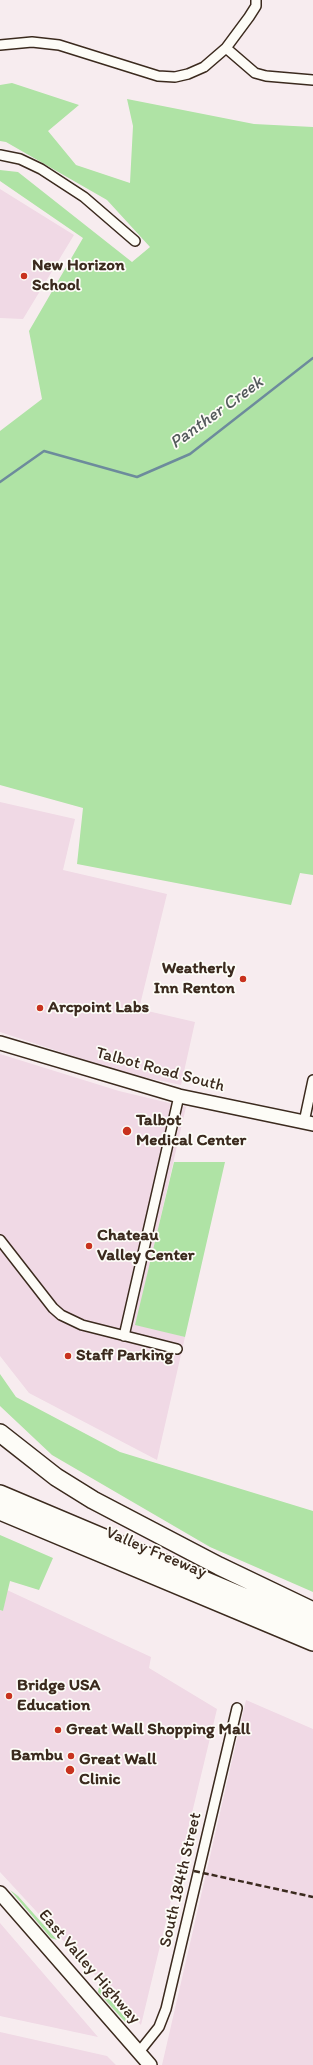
<!DOCTYPE html>
<html>
<head>
<meta charset="utf-8">
<style>
  body { margin:0 }
  canvas { display:block; background:#f7ecef }
</style>
</head>
<body>
<canvas width="313" height="2065"></canvas>
<script>
const ctx = document.querySelector('canvas').getContext('2d');
ctx.lineJoin = 'round';
function fill(path, color) { ctx.fillStyle = color; ctx.fill(path, 'evenodd'); }
const toPath = rows => new Path2D(rows.map(r => 'M' + r).join(''));
function stroke(path, color, width, dash) { ctx.strokeStyle = color; ctx.lineWidth = width; ctx.lineCap = dash ? 'butt' : 'round'; ctx.setLineDash(dash || []); ctx.stroke(path); }
function label(font, color, halo, rows, align = 'center') {
  ctx.font = font + ' Itim,sans-serif'; ctx.lineWidth = 3.5; ctx.setLineDash([]); ctx.textBaseline = 'middle'; ctx.strokeStyle = halo; ctx.fillStyle = color; for (const [text, x, y, turn = 0] of rows) {
    ctx.save(); ctx.translate(x, y); ctx.rotate((+turn || 0) * Math.PI / 180); ctx.textAlign = isNaN(turn) ? turn : align; if (halo) ctx.strokeText(text, 0, 0); ctx.fillText(text, 0, 0); ctx.restore();
  }
}
const built = toPath([
  [0,189,74,235,23,319,0,318],
  [0,802,75,819,63,870,167,894,139,1009,195,1022,181,1085,125,1073,0,1032],
  [0,1054,119,1091,186,1107,136,1324,185,1337,157,1460,29,1393,0,1356],
  [7,1590,151,1657,149,1668,217,1709,141,2025,0,1872,0,1610,3,1611],
  [246,1700,313,1729,313,2065,162,2065],
  [0,1923,98,2037,0,2016],
  [0,2032,107,2056,116,2065,0,2065]
]);
const green = toPath([
  [12,83,79,105,48,131,76,165,130,183,133,126,127,99,254,124,313,127,313,875,300,873,291,905,77,864,83,808,0,785,0,431,42,399,29,331,83,238,0,181,0,170,18,172,132,262,150,247,107,200,6,142,0,141,0,85],
  [174,1162,225,1162,185,1337,135,1325],
  [0,1374,16,1397,120,1452,313,1511,313,1592,210,1547,52,1455,0,1406],
  [0,1535,53,1558,39,1590,10,1581,3,1611,0,1610],
  [10,1890,18,1896,57,1940,51,1938],
  [99,1987,127,2020,127,2024,98,1992]
]);
const stream = toPath([
  [0,482,44,451,137,477,190,454,313,358]
]);
const street = toPath([
  [0,45,32,42,59,45,158,76,175,77,188,74,204,67,226,48,249,17,256,6,256,0],
  [226,48,255,73,266,76,313,80],
  [0,155,20,159,41,169,84,197,135,241],
  [304,1122,313,1080],
  [0,1240,53,1308,61,1315,82,1325,177,1349],
  [124,1336,179,1096],
  [139,2052,159,2027,166,2009,237,1708]
]);
const secondary = toPath([
  [0,1043,179,1096,313,1124],
  [0,1893,150,2065]
]);
const highway = toPath([
  [0,1433,56,1477,93,1500,219,1566,313,1611],
  [0,1494,313,1626],
  [0,1511,313,1642]
]);
const rail = toPath([
  [194,1871,313,1897]
]);
const markers = [
  [24,276,4,"#c8321e"],
  [243,979,4,"#c8321e"],
  [40,1008,4,"#c8321e"],
  [127,1131,5,"#c8321e"],
  [89,1246,4,"#c8321e"],
  [68,1356,4,"#c8321e"],
  [9,1696,4,"#c8321e"],
  [58,1730,4,"#c8321e"],
  [71,1756,4,"#c8321e"],
  [70,1770,5,"#c8321e"]
];
const poiNames = [
  ["New Horizon",32,266],
  ["School",32,286],
  ["Weatherly",235,969,"right"],
  ["Inn Renton",235,989,"right"],
  ["Arcpoint Labs",48,1008],
  ["Talbot",136,1121],
  ["Medical Center",136,1141],
  ["Chateau",97,1236],
  ["Valley Center",97,1256],
  ["Staff Parking",76,1356],
  ["Bridge USA",17,1686],
  ["Education",17,1706],
  ["Great Wall Shopping Mall",66,1730],
  ["Bambu",63,1756,"right"],
  ["Great Wall",79,1760],
  ["Clinic",79,1780]
];
const streetNames = [
  ["Talbot Road South",160,1070,15],
  ["Valley Freeway",156,1553,23],
  ["South 184th Street",181,1880,-77],
  ["East Valley Highway",89,1967,49]
];
const waterNames = [
  ["Panther Creek",217,413,-36]
];
fill(built, '#f0d9e5');
fill(green, '#afe3a5');
stroke(stream, '#6d8b9c', 2.5);
stroke(street, '#3b2a1e', 12);
stroke(secondary, '#3b2a1e', 16);
stroke(highway, '#3b2a1e', 20);
stroke(street, '#fdfcf7', 9);
stroke(secondary, '#fdfcf7', 13);
stroke(highway, '#fdfcf7', 17);
stroke(rail, '#3b2a1e', 2.5, [6, 3]);
for (const [x, y, r, color] of markers) { const dot = new Path2D(); dot.arc(x, y, r, 0, 2 * Math.PI); ctx.fillStyle = color; ctx.fill(dot); stroke(dot, '#fdfcf7', 1.5); }
label('bold 17px', '#3b2a1e', '#fdfcf7', poiNames, 'left');
label('17px', '#3b2a1e', '#fdfcf7', streetNames);
label('italic 18px', '#545b5d', '#fdfcf7', waterNames);
</script>
</body>
</html>
